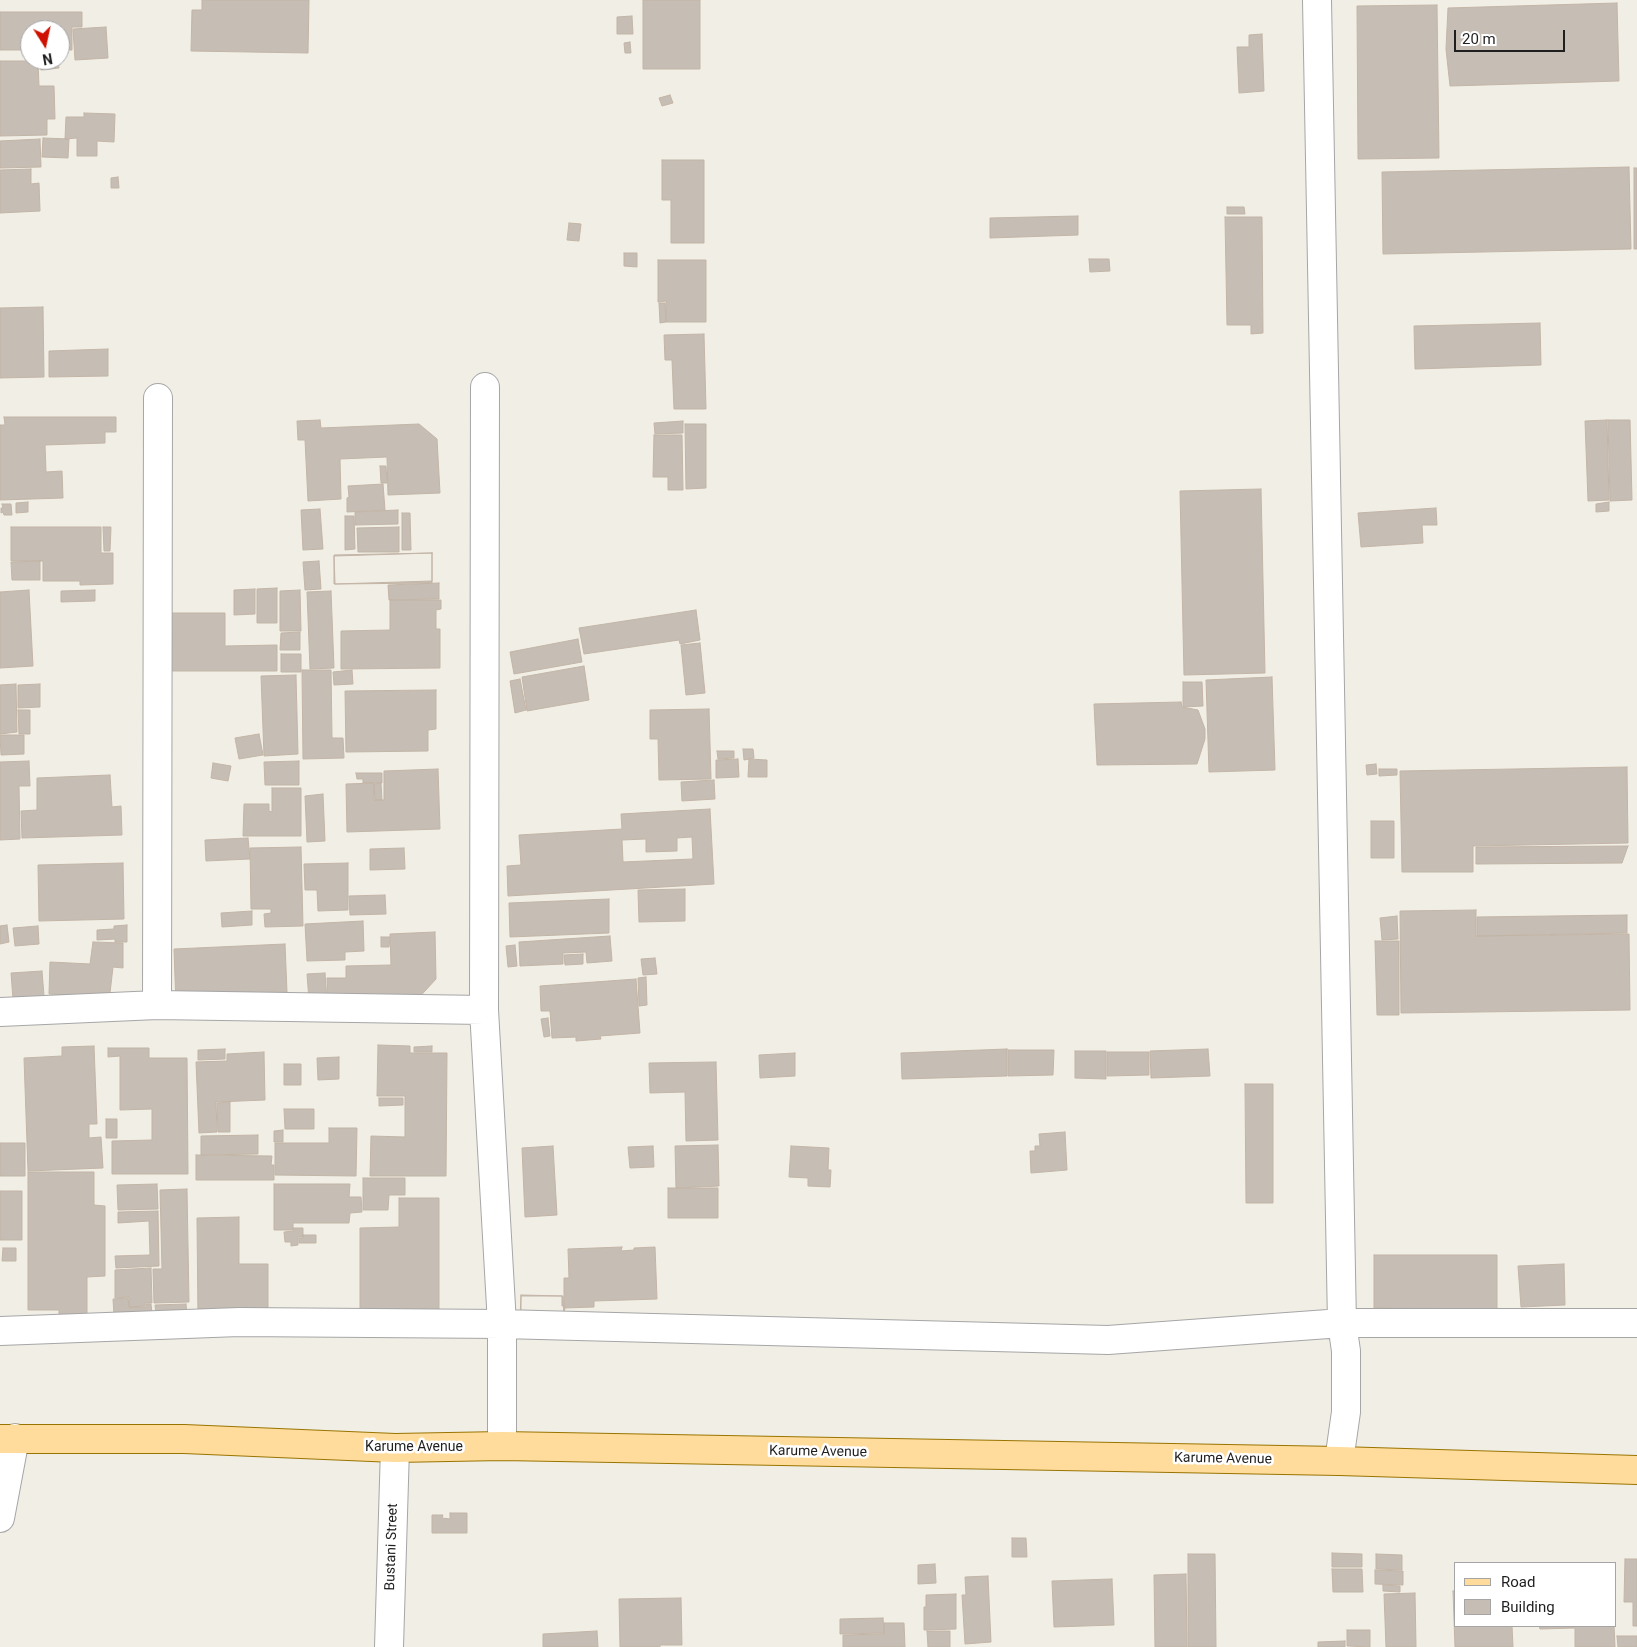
<!DOCTYPE html>
<html>
<head>
<meta charset="utf-8">
<style>
  body { margin:0 }
  #map { position:relative; width:1637px; height:1647px; overflow:hidden; background:#f0eee5; font-family:Roboto,sans-serif }
  canvas { display:block }
  .legend { position:absolute; left:1454px; top:1562px; width:162px; height:65px; box-sizing:border-box; background:#fff; border:1px solid #a5a5a5; margin:0; padding:6px 9px; list-style:none; font-size:15px; color:#1f1f1f }
  .legend li { display:flex; align-items:center; gap:10px; height:25px }
  .legend b { width:25px; border:1px solid #a5a5a5 }
  .north { position:absolute; left:20px; top:20px; width:50px; height:50px; box-sizing:border-box; background:#fff; border:1px solid #a5a5a5; border-radius:50%; rotate:170deg; font-size:14px; font-weight:700; line-height:20px; text-align:center; color:#1f1f1f }
  .north::after { content:''; display:block; margin:auto; width:18px; height:22px; background:#ce1100; clip-path:polygon(50% 0,100% 100%,50% 72%,0 100%) }
  .scale { position:absolute; left:1454px; top:30px; width:111px; height:22px; box-sizing:border-box; border:2px solid #1f1f1f; border-top:0; padding-left:6px; font-size:15px; line-height:18px; white-space:nowrap; color:#1f1f1f; -webkit-text-stroke:4px #fff; paint-order:stroke }
</style>
</head>
<body>
<div id="map">
<canvas width="1637" height="1647"></canvas>
<ul class="legend">
<li><b style="height:6px;background:#ffdc9b"></b>Road</li>
<li><b style="height:14px;background:#c6bdb4"></b>Building</li>
</ul>
<div class="north">N</div>
<div class="scale">20 m</div>
</div>
<script>
const ctx = document.querySelector('canvas').getContext('2d');
ctx.lineJoin = 'round';
function fill(path, color) { ctx.fillStyle = color; ctx.fill(path, 'evenodd'); }
const toPath = rows => new Path2D(rows.map(r => 'M' + r).join(''));
function stroke(path, color, width, dash) { ctx.strokeStyle = color; ctx.lineWidth = width; ctx.lineCap = dash ? 'butt' : 'round'; ctx.setLineDash(dash || []); ctx.stroke(path); }
function label(font, color, halo, rows, align = 'center') {
  ctx.font = font + ' Roboto,sans-serif'; ctx.lineWidth = 5; ctx.setLineDash([]); ctx.textBaseline = 'middle'; ctx.strokeStyle = halo; ctx.fillStyle = color; for (const [text, x, y, turn = 0] of rows) {
    ctx.save(); ctx.translate(x, y); ctx.rotate((+turn || 0) * Math.PI / 180); ctx.textAlign = isNaN(turn) ? turn : align; if (halo) ctx.strokeText(text, 0, 0); ctx.fillText(text, 0, 0); ctx.restore();
  }
}
const building = toPath([
  [202,0,309,0,308,53,191,51,192,10,202,10,202,0],
  [643,0,700,0,700,69,643,69,643,0],
  [1617,3,1619,81,1450,86,1446,49,1448,8,1617,3],
  [1437,5,1439,158,1358,159,1357,6,1437,5],
  [0,12,82,12,82,27,72,27,72,50,60,50,60,30,30,30,30,50,0,50,0,12],
  [632,16,633,34,617,34,617,17,632,16],
  [106,27,108,58,75,60,73,29,106,27],
  [1262,34,1264,91,1239,93,1237,47,1249,47,1249,35,1262,34],
  [630,42,631,53,625,53,624,43,630,42],
  [40,60,58,60,59,68,41,70,40,60],
  [0,61,38,61,39,86,54,86,55,119,47,119,47,135,0,136,0,61],
  [670,95,673,103,662,106,659,98,670,95],
  [84,113,115,114,114,142,97,141,97,156,77,156,77,138,65,139,66,117,84,117,84,113],
  [43,138,69,139,68,158,42,157,43,138],
  [40,139,41,167,0,168,0,141,40,139],
  [662,160,704,160,704,243,671,243,671,200,662,200,662,160],
  [1629,167,1631,249,1383,254,1382,172,1629,167],
  [1634,168,1637,168,1637,249,1634,249,1634,168],
  [31,169,31,184,39,183,40,211,0,213,0,170,31,169],
  [118,177,119,188,111,188,111,178,118,177],
  [1227,207,1244,207,1245,214,1227,214,1227,207],
  [1078,216,1078,235,990,238,990,218,1078,216],
  [1225,217,1262,217,1263,333,1251,334,1251,325,1227,325,1225,217],
  [569,223,581,224,579,241,567,240,569,223],
  [624,253,637,253,637,267,624,266,624,253],
  [1089,259,1109,259,1110,271,1090,272,1089,259],
  [658,260,706,260,706,322,666,322,666,301,658,302,658,260],
  [659,303,665,303,666,322,660,323,659,303],
  [43,307,44,377,0,378,0,308,43,307],
  [1540,323,1541,365,1415,369,1414,326,1540,323],
  [704,334,706,409,674,409,672,360,665,360,664,335,704,334],
  [108,349,108,376,49,377,49,351,108,349],
  [4,417,116,417,116,432,105,432,105,443,45,445,46,472,62,471,63,498,0,500,0,425,5,425,4,417],
  [320,420,321,428,419,424,437,439,440,493,388,495,387,457,340,459,341,499,308,501,305,440,298,440,297,421,320,420],
  [1607,420,1609,500,1588,501,1585,421,1607,420],
  [1608,420,1630,420,1632,500,1610,501,1608,420],
  [683,421,683,433,655,434,654,423,683,421],
  [685,424,706,424,706,488,686,489,685,424],
  [654,435,682,435,683,490,668,490,668,477,653,477,654,435],
  [380,466,386,466,387,483,381,483,380,466],
  [383,484,385,510,347,512,347,498,349,497,348,486,383,484],
  [1261,489,1265,673,1184,675,1180,491,1261,489],
  [28,502,28,512,16,513,16,503,28,502],
  [1609,502,1609,511,1596,512,1596,504,1609,502],
  [2,504,11,504,12,515,4,515,3,512,1,513,1,508,3,508,2,504],
  [1436,508,1437,525,1422,525,1423,543,1361,547,1358,513,1436,508],
  [320,509,323,549,303,550,301,510,320,509],
  [398,510,398,524,355,525,355,512,398,510],
  [402,513,410,513,411,550,402,550,402,513],
  [345,516,354,516,355,549,345,550,345,516],
  [11,527,101,527,101,553,113,553,113,584,80,585,80,581,43,581,43,561,11,561,11,527],
  [103,527,111,527,110,551,104,551,103,527],
  [399,527,399,552,358,552,357,528,399,527],
  [432,553,432,583,334,584,334,555,432,553],
  [432,553,432,581,335,584,334,556,432,553],
  [40,561,40,580,12,580,11,562,40,561],
  [319,561,321,589,305,590,303,562,319,561],
  [439,583,439,599,389,600,388,585,439,583],
  [277,588,277,623,257,623,257,589,277,588],
  [255,589,255,614,234,615,234,590,255,589],
  [29,590,33,666,0,668,0,592,29,590],
  [95,590,95,601,61,602,61,591,95,590],
  [300,590,301,631,280,631,280,591,300,590],
  [331,591,334,668,310,669,307,592,331,591],
  [390,600,441,600,441,609,436,610,436,629,440,629,440,668,341,669,341,631,390,630,390,600],
  [696,610,700,640,680,644,679,640,584,654,579,628,696,610],
  [168,613,225,613,225,646,277,645,277,671,168,671,168,613],
  [300,632,300,650,280,650,281,633,300,632],
  [578,639,582,662,514,674,510,652,578,639],
  [700,643,705,693,686,695,681,645,700,643],
  [281,654,301,654,301,672,281,672,281,654],
  [584,666,589,700,527,711,522,677,584,666],
  [302,670,331,670,332,738,343,738,344,758,303,759,302,670],
  [352,670,353,684,334,685,333,672,352,670],
  [296,675,298,754,264,756,261,676,296,675],
  [1272,677,1275,770,1209,772,1206,680,1272,677],
  [520,679,526,710,515,713,510,681,520,679],
  [1183,682,1202,682,1203,706,1183,707,1183,682],
  [16,684,17,732,0,734,0,685,16,684],
  [40,684,40,707,18,708,18,685,40,684],
  [436,690,436,729,428,730,428,751,346,752,345,691,436,690],
  [1181,702,1182,707,1198,710,1205,729,1205,739,1197,764,1097,765,1094,704,1181,702],
  [709,709,711,779,659,780,658,739,650,739,650,710,709,709],
  [18,710,30,710,30,734,19,734,18,710],
  [259,734,263,755,239,759,235,738,259,734],
  [0,735,24,735,24,754,1,755,0,735],
  [743,749,753,749,754,758,744,760,743,749],
  [717,751,734,751,734,758,718,759,717,751],
  [738,759,739,777,716,778,716,760,738,759],
  [749,759,767,760,767,777,748,777,749,759],
  [29,761,30,786,19,786,20,839,0,840,0,762,29,761],
  [299,761,299,785,265,785,264,762,299,761],
  [213,763,231,766,228,781,211,778,213,763],
  [1376,764,1377,774,1367,775,1366,765,1376,764],
  [1627,767,1628,843,1473,846,1473,872,1402,872,1400,771,1627,767],
  [438,769,440,829,347,832,346,784,374,783,374,800,384,800,384,771,438,769],
  [1379,769,1397,769,1397,775,1379,776,1379,769],
  [356,773,382,773,382,783,363,783,363,779,357,779,356,773],
  [110,775,112,807,121,806,122,835,22,838,21,811,37,810,37,778,110,775],
  [714,780,715,799,682,801,681,782,714,780],
  [381,783,382,800,375,800,374,784,381,783],
  [272,788,301,788,301,836,243,836,244,804,269,804,269,811,272,812,272,788],
  [323,794,325,841,307,842,305,796,323,794],
  [710,809,714,884,508,896,507,866,521,865,519,835,622,829,621,814,710,809],
  [692,837,693,859,623,862,622,840,646,839,646,852,677,851,677,838,692,837],
  [1371,821,1394,821,1394,858,1371,858,1371,821],
  [248,838,250,859,206,861,205,840,248,838],
  [1628,846,1622,863,1476,864,1476,847,1628,846],
  [301,847,303,926,265,927,264,914,271,913,271,909,251,909,250,848,301,847],
  [404,848,405,869,370,870,370,849,404,848],
  [123,863,124,919,39,921,38,865,123,863],
  [348,863,348,910,318,911,317,890,305,890,304,864,348,863],
  [685,889,685,921,639,922,638,890,685,889],
  [385,895,386,914,350,915,349,896,385,895],
  [609,899,609,933,510,937,509,903,609,899],
  [1476,910,1476,936,1629,934,1630,1010,1401,1013,1400,911,1476,910],
  [252,911,252,925,222,927,221,913,252,911],
  [1627,915,1627,933,1477,936,1477,917,1627,915],
  [1397,916,1398,939,1382,940,1380,918,1397,916],
  [363,921,364,951,345,952,345,960,307,961,305,924,363,921],
  [7,925,9,942,0,944,0,926,7,925],
  [127,925,127,942,115,942,115,939,97,940,97,930,114,929,114,926,127,925],
  [38,926,39,944,15,946,13,928,38,926],
  [435,932,436,979,414,1003,328,999,327,978,346,978,346,966,391,965,390,934,435,932],
  [610,936,612,961,587,963,586,952,563,953,563,964,520,966,519,942,610,936],
  [381,937,390,937,389,947,381,947,381,937],
  [1375,941,1399,941,1399,1015,1377,1015,1375,941],
  [93,942,123,943,123,968,113,967,110,993,99,993,98,996,49,994,50,962,90,964,93,942],
  [285,944,287,992,176,1005,174,949,285,944],
  [515,945,517,966,508,967,506,946,515,945],
  [583,954,583,964,565,965,564,955,583,954],
  [655,958,657,974,643,975,641,959,655,958],
  [42,971,44,996,13,999,11,973,42,971],
  [325,973,327,1000,309,1000,307,974,325,973],
  [646,977,647,1005,639,1006,638,978,646,977],
  [636,979,640,1033,600,1036,601,1039,576,1041,576,1037,552,1038,550,1011,541,1011,540,986,636,979],
  [548,1018,550,1036,544,1037,541,1019,548,1018],
  [378,1045,410,1046,410,1053,447,1053,446,1176,370,1176,371,1136,405,1137,405,1096,377,1096,378,1045],
  [94,1046,97,1124,89,1124,89,1138,101,1137,103,1168,28,1171,24,1058,62,1056,62,1047,94,1046],
  [432,1046,432,1052,414,1052,414,1047,432,1046],
  [108,1048,149,1048,149,1058,187,1058,188,1174,112,1174,112,1141,152,1140,152,1109,120,1110,120,1056,108,1057,108,1048],
  [225,1049,225,1059,198,1060,198,1050,225,1049],
  [1007,1049,1007,1076,902,1079,901,1053,1007,1049],
  [1208,1049,1210,1076,1151,1078,1150,1051,1208,1049],
  [1008,1050,1054,1050,1053,1075,1008,1076,1008,1050],
  [1075,1051,1106,1051,1106,1079,1075,1078,1075,1051],
  [264,1052,265,1100,216,1102,217,1132,199,1133,196,1062,227,1061,227,1054,264,1052],
  [1107,1052,1149,1052,1149,1075,1107,1076,1107,1052],
  [795,1053,795,1076,760,1078,759,1055,795,1053],
  [339,1057,339,1079,318,1080,317,1058,339,1057],
  [716,1062,718,1140,686,1141,685,1092,650,1093,649,1063,716,1062],
  [284,1064,301,1064,301,1085,284,1085,284,1064],
  [1245,1084,1273,1084,1273,1203,1246,1203,1245,1084],
  [379,1098,403,1098,403,1105,379,1106,379,1098],
  [230,1102,230,1132,218,1132,217,1103,230,1102],
  [284,1109,314,1109,314,1129,285,1129,284,1109],
  [106,1119,117,1119,117,1138,106,1138,106,1119],
  [329,1128,357,1128,356,1176,275,1175,275,1143,329,1143,329,1128],
  [283,1130,283,1142,274,1142,274,1131,283,1130],
  [1065,1132,1067,1170,1031,1173,1030,1151,1035,1151,1035,1146,1040,1146,1039,1134,1065,1132],
  [258,1135,258,1154,201,1155,201,1136,258,1135],
  [0,1143,25,1143,25,1176,0,1176,0,1143],
  [718,1145,719,1186,676,1188,675,1146,718,1145],
  [553,1146,557,1215,525,1217,522,1148,553,1146],
  [653,1146,654,1167,630,1168,628,1147,653,1146],
  [791,1146,829,1148,828,1170,831,1170,830,1187,808,1186,808,1178,789,1177,791,1146],
  [196,1155,272,1156,271,1165,274,1165,274,1180,196,1180,196,1155],
  [28,1172,94,1172,94,1205,105,1206,105,1276,87,1277,87,1319,59,1319,59,1310,28,1310,28,1172],
  [363,1178,405,1178,405,1195,389,1195,388,1210,363,1210,363,1178],
  [157,1184,158,1209,118,1210,117,1185,157,1184],
  [274,1184,350,1184,349,1197,361,1197,362,1212,350,1213,349,1223,293,1223,293,1230,274,1230,274,1184],
  [668,1188,718,1188,718,1218,668,1218,668,1188],
  [187,1189,189,1302,154,1303,153,1269,162,1269,160,1190,187,1189],
  [0,1191,22,1191,22,1240,0,1240,0,1191],
  [399,1198,439,1198,439,1315,360,1313,360,1228,399,1227,399,1198],
  [158,1211,159,1266,116,1268,115,1256,150,1255,149,1221,118,1223,118,1212,158,1211],
  [239,1217,239,1264,268,1264,268,1317,198,1318,197,1218,239,1217],
  [293,1228,303,1228,303,1237,298,1237,298,1245,291,1246,291,1242,285,1242,284,1232,294,1231,293,1228],
  [303,1235,316,1235,316,1243,299,1243,299,1238,303,1238,303,1235],
  [622,1247,621,1251,634,1250,634,1248,655,1247,657,1299,594,1301,594,1307,564,1308,564,1278,569,1278,568,1249,622,1247],
  [3,1248,16,1248,16,1261,2,1261,3,1248],
  [1374,1255,1497,1255,1497,1309,1374,1308,1374,1255],
  [1564,1264,1565,1305,1521,1307,1518,1266,1564,1264],
  [151,1268,152,1303,145,1303,145,1306,129,1307,129,1297,115,1298,115,1270,151,1268],
  [521,1295,563,1296,564,1318,521,1317,521,1295],
  [521,1296,562,1296,562,1306,565,1306,564,1318,520,1317,521,1296],
  [128,1298,129,1307,146,1307,146,1304,151,1304,152,1313,114,1315,113,1299,128,1298],
  [186,1304,187,1314,156,1315,155,1305,186,1304],
  [450,1513,467,1513,467,1533,432,1533,432,1515,443,1515,442,1518,450,1519,450,1513],
  [1012,1538,1026,1538,1027,1557,1012,1557,1012,1538],
  [1332,1553,1362,1554,1362,1567,1332,1567,1332,1553],
  [1188,1554,1215,1554,1216,1647,1188,1647,1188,1554],
  [1376,1554,1402,1555,1402,1570,1376,1569,1376,1554],
  [1625,1559,1637,1559,1637,1626,1633,1626,1633,1602,1624,1602,1625,1559],
  [935,1564,936,1583,918,1584,918,1565,935,1564],
  [1332,1569,1362,1569,1363,1592,1333,1592,1332,1569],
  [1375,1570,1403,1571,1403,1585,1375,1584,1375,1570],
  [1186,1574,1187,1647,1155,1647,1154,1575,1186,1574],
  [988,1576,991,1642,965,1644,962,1595,966,1595,965,1577,988,1576],
  [1112,1579,1114,1625,1054,1627,1052,1581,1112,1579],
  [1383,1585,1400,1586,1400,1592,1383,1591,1383,1585],
  [1453,1591,1456,1591,1456,1626,1512,1626,1513,1647,1455,1647,1453,1591],
  [1415,1593,1416,1647,1386,1647,1384,1594,1415,1593],
  [956,1594,956,1629,924,1630,924,1607,926,1607,926,1595,956,1594],
  [681,1598,682,1645,660,1645,660,1647,620,1647,619,1599,681,1598],
  [883,1618,884,1633,840,1634,840,1619,883,1618],
  [884,1623,904,1623,905,1647,843,1647,843,1635,884,1634,884,1623],
  [1539,1626,1614,1626,1615,1647,1575,1647,1575,1628,1540,1629,1539,1626],
  [1347,1630,1370,1630,1370,1647,1347,1646,1347,1630],
  [597,1631,598,1647,543,1647,543,1634,597,1631],
  [927,1631,950,1631,950,1647,928,1647,927,1631],
  [1617,1636,1637,1636,1637,1647,1618,1647,1617,1636],
  [1345,1641,1345,1647,1318,1647,1318,1642,1345,1641]
]);
const minor = toPath([
  [1317,0,1342,1323,1346,1351,1346,1412,1339,1461],
  [485,387,484,1010,502,1324,502,1446],
  [157,1005,158,398],
  [0,1012,157,1005,484,1010],
  [0,1331,239,1322,502,1324,1108,1340,1342,1323,1637,1323],
  [0,1518,15,1438],
  [389,1647,395,1448]
]);
const major = toPath([
  [0,1439,184,1439,395,1448,502,1446,1339,1461,1637,1470]
]);
const streetNames = [
  ["Karume Avenue",414,1447],
  ["Karume Avenue",818,1452,1],
  ["Karume Avenue",1223,1459,1],
  ["Bustani Street",392,1547,-88]
];
fill(building, '#c6bdb4');
stroke(building, '#c3b5a6', 1);
stroke(minor, '#a6a6a6', 30);
stroke(major, '#9a7400', 30);
stroke(minor, '#fff', 28);
stroke(major, '#ffdc9b', 28);
label('14px', '#1f1f1f', '#fff', streetNames);
</script>
</body>
</html>
